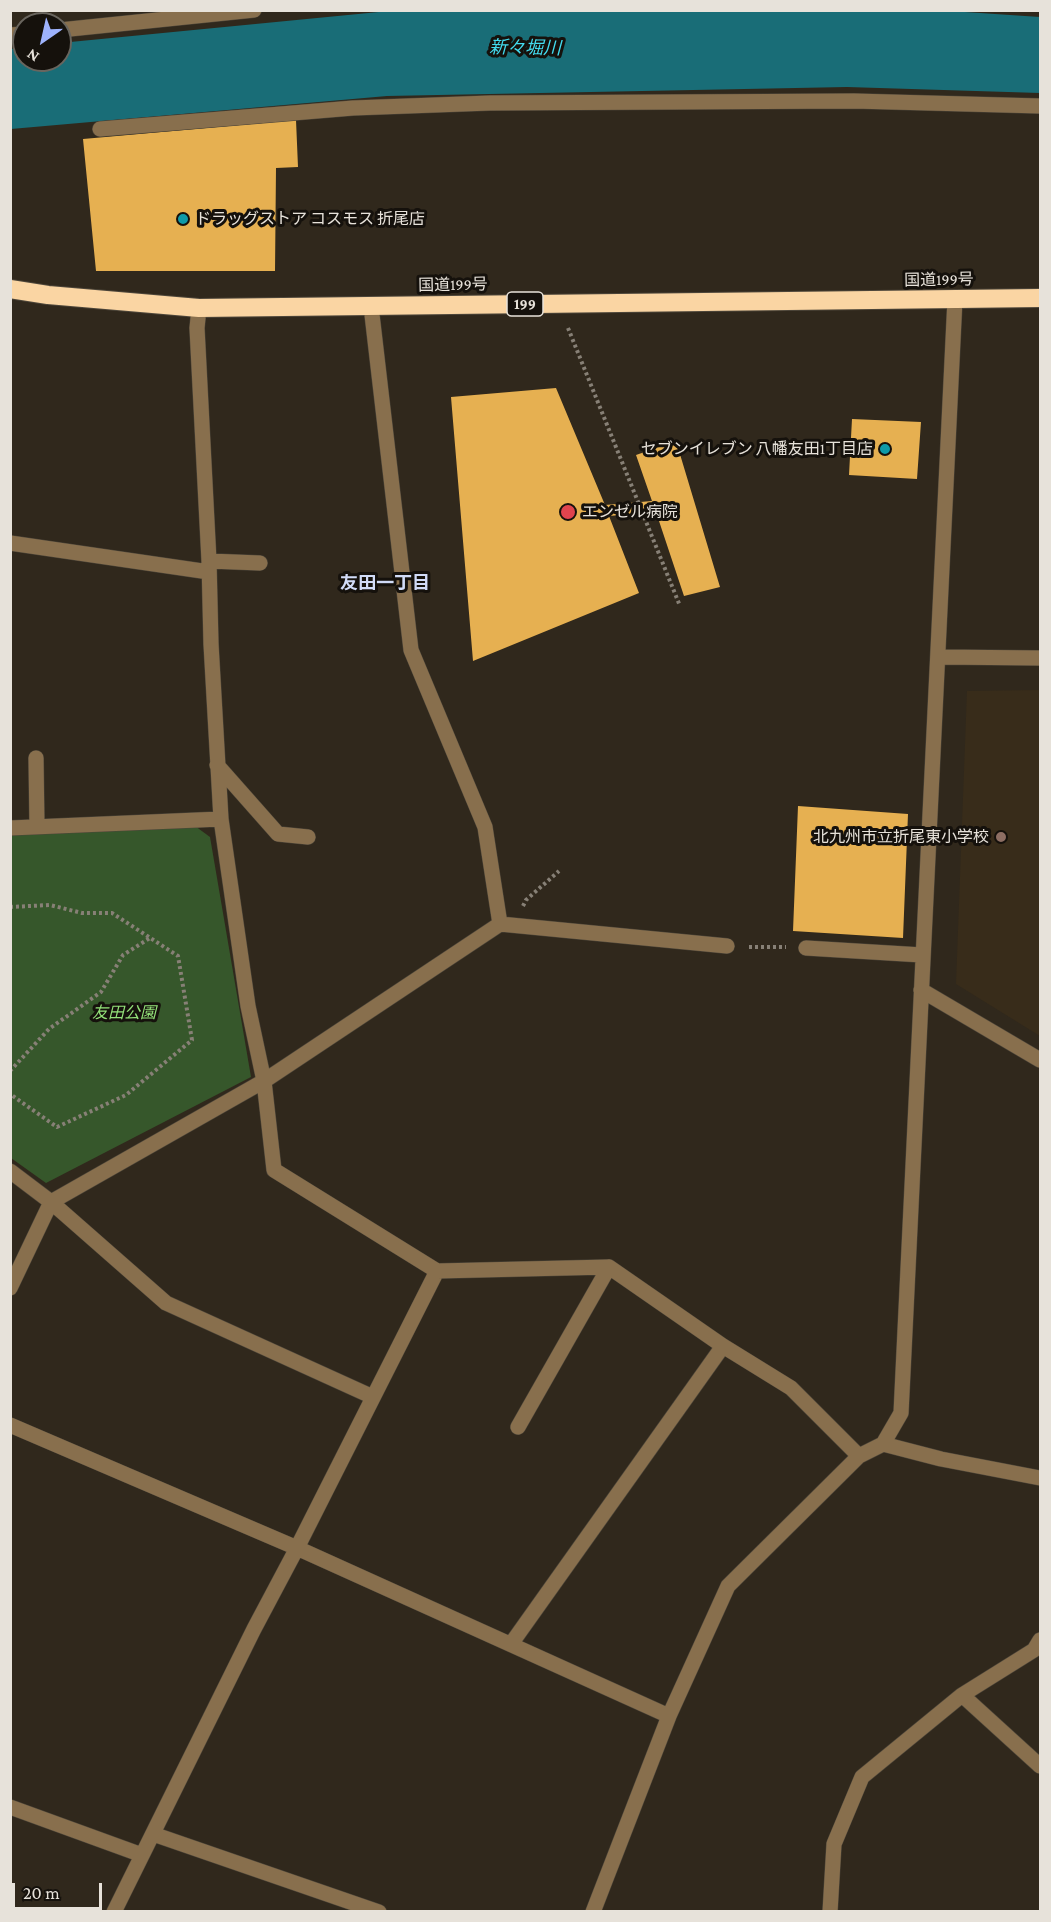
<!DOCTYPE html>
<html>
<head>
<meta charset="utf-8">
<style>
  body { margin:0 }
  #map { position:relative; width:1051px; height:1922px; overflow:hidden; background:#30281c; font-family:"Crimson Pro",serif }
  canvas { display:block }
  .frame { position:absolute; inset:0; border:12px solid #e7e2da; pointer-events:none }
  .north { position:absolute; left:12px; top:12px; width:60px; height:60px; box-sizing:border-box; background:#15110c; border:2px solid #69655e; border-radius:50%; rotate:214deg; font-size:16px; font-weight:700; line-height:24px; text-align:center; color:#e7e2da }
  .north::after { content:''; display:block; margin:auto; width:21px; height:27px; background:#9eb3fd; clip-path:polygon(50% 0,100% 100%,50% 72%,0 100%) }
  .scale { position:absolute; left:12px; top:1883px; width:90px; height:27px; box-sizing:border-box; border:3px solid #e7e2da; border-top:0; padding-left:8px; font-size:18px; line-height:21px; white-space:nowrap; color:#e7e2da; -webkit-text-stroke:4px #15110c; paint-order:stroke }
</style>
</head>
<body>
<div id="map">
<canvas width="1051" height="1922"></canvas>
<div class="frame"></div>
<div class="north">N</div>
<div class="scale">20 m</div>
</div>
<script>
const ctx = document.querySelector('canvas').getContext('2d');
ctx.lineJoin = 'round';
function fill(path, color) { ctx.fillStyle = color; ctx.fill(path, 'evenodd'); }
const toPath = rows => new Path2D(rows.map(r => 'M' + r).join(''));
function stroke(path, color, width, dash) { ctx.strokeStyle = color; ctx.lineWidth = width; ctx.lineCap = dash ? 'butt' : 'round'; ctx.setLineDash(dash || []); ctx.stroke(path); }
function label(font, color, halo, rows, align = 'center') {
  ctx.font = font + ' "Crimson Pro","Noto Sans JP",serif'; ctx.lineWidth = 6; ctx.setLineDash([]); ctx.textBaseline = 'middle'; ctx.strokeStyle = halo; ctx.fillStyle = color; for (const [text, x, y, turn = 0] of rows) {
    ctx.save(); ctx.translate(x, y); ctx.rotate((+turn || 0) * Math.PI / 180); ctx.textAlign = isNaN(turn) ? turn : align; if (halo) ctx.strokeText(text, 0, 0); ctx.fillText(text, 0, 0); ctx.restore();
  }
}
const built = toPath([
  [1040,690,1040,1036,956,984,967,691]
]);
const green = toPath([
  [195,826,210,837,251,1077,46,1183,11,1158,10,834]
]);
const water = toPath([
  [389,11,935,10,1040,17,1040,93,847,87,387,96,11,129,11,49,24,47,24,60,60,60,60,43]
]);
const building = toPath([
  [296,120,298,167,276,168,275,271,96,271,83,139],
  [556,388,605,505,652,501,636,455,676,441,720,587,684,596,656,512,609,516,639,593,473,661,451,397],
  [852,419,921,422,917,479,849,475],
  [798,806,908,814,903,938,793,931]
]);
const path = toPath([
  [568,328,680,606],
  [523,906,526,900,559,871],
  [10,907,50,905,82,913,112,913,178,956,192,1040,126,1095,57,1127,10,1094],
  [749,947,786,947],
  [10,1071,49,1029,101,992,123,955,150,938]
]);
const minor = toPath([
  [60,30,254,10],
  [10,35,24,34],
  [100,129,353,108,490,103,854,101,1040,106],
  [199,308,197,328,209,561,211,644,221,819,248,1006,264,1081,274,1170,437,1271,609,1267,723,1346,791,1388,859,1456],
  [10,543,209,572],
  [209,561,260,563],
  [939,657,1040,658],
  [36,758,37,827],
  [217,765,278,834,308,837],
  [10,828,221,819],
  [500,924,727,946],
  [806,948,922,955],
  [921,990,1040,1060],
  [10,1171,51,1202,166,1303,373,1397],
  [10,1288,51,1202,264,1081,500,924,485,827,411,650,371,306],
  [10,1425,297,1548,669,1716],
  [518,1427,609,1267],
  [883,1444,941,1459,1040,1478],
  [511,1644,723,1346],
  [962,1695,1040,1766],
  [10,1807,142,1855],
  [153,1834,379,1912],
  [114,1912,254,1629,297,1548,437,1271],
  [593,1912,669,1716,728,1586,859,1456,883,1444,901,1413,955,299],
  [830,1912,834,1844,862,1777,962,1695,1034,1650,1040,1640]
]);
const highway = toPath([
  [10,289,48,295,199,308,1040,298]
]);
const markers = [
  [183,219,6,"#0f9aa8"],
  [885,449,6,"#0f9aa8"],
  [568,512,8,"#e0444e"],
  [1001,837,6,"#8d6e63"]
];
const shields = [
  [525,304,36]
];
const shieldNames = [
  ["199",525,304]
];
const poiNames = [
  ["ドラッグストア コスモス 折尾店",195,219],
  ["セブンイレブン 八幡友田1丁目店",873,449,"right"],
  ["エンゼル病院",582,512],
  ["北九州市立折尾東小学校",989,837,"right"]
];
const streetNames = [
  ["国道199号",939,280,-1],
  ["国道199号",453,285,-1]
];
const parkNames = [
  ["友田公園",124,1013]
];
const waterNames = [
  ["新々堀川",525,48,1]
];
const neighbourhoodNames = [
  ["友田一丁目",385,583]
];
fill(built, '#382c1a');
fill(green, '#36572b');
fill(water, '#196d77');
fill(building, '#e6b051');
stroke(minor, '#4d463a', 16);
stroke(highway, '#4d463a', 20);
stroke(path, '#878076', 4, [3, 3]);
stroke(minor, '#886f4d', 15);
stroke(highway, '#fad5a3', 18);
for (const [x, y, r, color] of markers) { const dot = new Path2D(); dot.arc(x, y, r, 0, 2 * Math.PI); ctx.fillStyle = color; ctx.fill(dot); stroke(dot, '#15110c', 2); }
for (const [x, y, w] of shields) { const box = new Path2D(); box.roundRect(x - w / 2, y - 12, w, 24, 4.5); ctx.fillStyle = '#15110c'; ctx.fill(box); stroke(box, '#e7e2da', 1.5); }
label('bold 15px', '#e7e2da', null, shieldNames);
label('16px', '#e7e2da', '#15110c', poiNames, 'left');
label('16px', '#e7e2da', '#15110c', streetNames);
label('italic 16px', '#93e179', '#15110c', parkNames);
label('italic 18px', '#43dcf0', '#15110c', waterNames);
label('bold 18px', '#d1dbf7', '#15110c', neighbourhoodNames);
</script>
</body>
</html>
